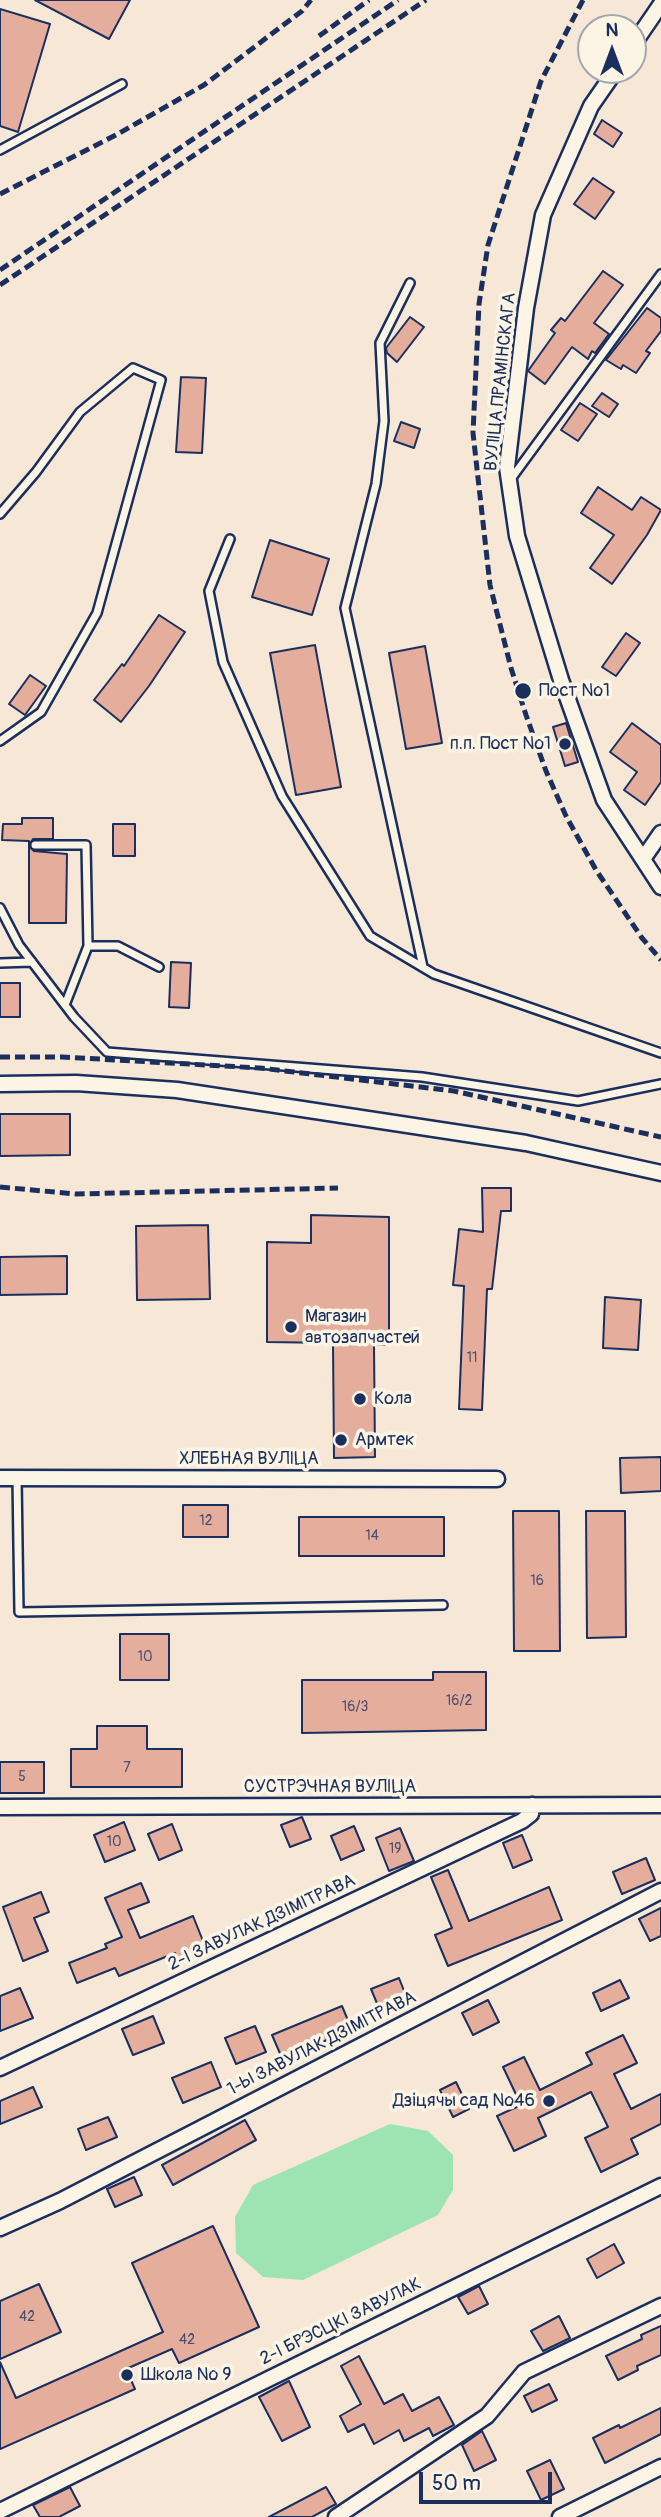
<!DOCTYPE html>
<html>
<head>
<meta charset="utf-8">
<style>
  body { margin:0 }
  #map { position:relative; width:661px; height:2517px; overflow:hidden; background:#f7e7d6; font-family:Pangolin,sans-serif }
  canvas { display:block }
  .north { position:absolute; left:577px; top:14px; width:70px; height:70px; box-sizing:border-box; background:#fcf5e5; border:2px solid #a2a6af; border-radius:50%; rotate:0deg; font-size:19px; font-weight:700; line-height:28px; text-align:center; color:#1b2f5e }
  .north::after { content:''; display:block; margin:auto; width:24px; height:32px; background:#1b2f5e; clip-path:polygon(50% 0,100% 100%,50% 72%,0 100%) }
  .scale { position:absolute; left:419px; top:2472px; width:133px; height:32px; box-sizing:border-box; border:4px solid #1b2f5e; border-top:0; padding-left:9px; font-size:21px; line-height:24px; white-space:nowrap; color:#1b2f5e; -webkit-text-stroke:5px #fcf5e5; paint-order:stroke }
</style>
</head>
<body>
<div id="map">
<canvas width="661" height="2517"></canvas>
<div class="north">N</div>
<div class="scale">50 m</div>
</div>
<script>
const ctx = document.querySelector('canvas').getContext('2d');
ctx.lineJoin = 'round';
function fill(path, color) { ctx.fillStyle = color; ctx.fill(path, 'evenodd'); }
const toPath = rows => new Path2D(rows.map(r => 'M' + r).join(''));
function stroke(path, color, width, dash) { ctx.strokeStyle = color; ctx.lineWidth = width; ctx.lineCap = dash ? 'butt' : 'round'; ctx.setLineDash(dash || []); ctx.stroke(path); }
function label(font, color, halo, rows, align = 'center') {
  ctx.font = font + ' Pangolin,sans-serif'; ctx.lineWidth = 7; ctx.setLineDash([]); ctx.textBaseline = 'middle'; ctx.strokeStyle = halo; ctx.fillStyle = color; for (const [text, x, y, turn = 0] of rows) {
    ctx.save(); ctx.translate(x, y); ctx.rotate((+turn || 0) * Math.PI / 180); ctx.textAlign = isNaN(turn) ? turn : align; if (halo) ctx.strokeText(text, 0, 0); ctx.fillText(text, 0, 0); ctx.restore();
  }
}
const green = toPath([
  [390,2124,428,2131,453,2155,453,2190,438,2215,303,2280,263,2277,236,2253,235,2217,253,2185]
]);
const building = toPath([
  [35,0,130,0,109,39,35,0],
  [0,9,50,24,18,132,0,126,0,9],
  [602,120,622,133,613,147,594,134,602,120],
  [593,178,614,192,595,219,574,204,593,178],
  [603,271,623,285,594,323,609,334,595,353,592,351,588,359,572,347,545,384,528,371,555,333,551,330,561,318,565,321,603,271],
  [647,308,661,318,661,331,646,351,650,353,636,373,623,365,621,369,606,360,647,308],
  [410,317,424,327,397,362,387,353,386,348,410,317],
  [181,377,206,378,202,453,176,452,181,377],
  [602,393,618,404,609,417,592,406,602,393],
  [580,403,597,414,578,441,561,430,580,403],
  [401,422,420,429,414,448,394,441,401,422],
  [598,487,632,510,641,497,661,510,647,535,612,584,590,568,614,535,581,513,598,487],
  [270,540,329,559,312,615,252,597,270,540],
  [159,615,185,632,149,686,121,722,94,700,122,664,124,666,159,615],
  [626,633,640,643,616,676,602,667,626,633],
  [315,645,341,787,296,795,270,653,315,645],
  [425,646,442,743,406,749,389,653,425,646],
  [30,675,46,686,25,715,9,704,30,675],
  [566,723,578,762,565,766,553,727,566,723],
  [632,723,661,745,661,782,645,805,624,790,637,772,610,752,632,723],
  [22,818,53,818,53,839,33,839,29,846,34,851,67,854,66,923,29,923,29,841,2,840,3,824,22,824,22,818],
  [113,824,135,824,135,856,113,856,113,824],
  [171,962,191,963,189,1008,169,1007,171,962],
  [0,983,20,983,20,1017,0,1017,0,983],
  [0,1114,70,1114,70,1155,0,1156,0,1114],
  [482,1188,511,1188,511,1211,501,1211,492,1289,487,1289,482,1410,459,1409,464,1286,453,1285,459,1229,483,1232,482,1188],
  [311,1215,389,1217,389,1345,374,1344,375,1457,334,1458,333,1343,267,1342,267,1242,311,1243,311,1215],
  [208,1225,210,1299,137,1300,136,1226,208,1225],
  [67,1256,67,1294,0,1295,0,1257,67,1256],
  [605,1297,641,1300,638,1350,603,1348,605,1297],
  [661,1457,661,1491,621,1493,620,1458,661,1457],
  [183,1505,228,1505,228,1537,183,1537,183,1505],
  [513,1511,559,1511,560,1651,514,1651,513,1511],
  [586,1511,625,1511,626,1637,587,1638,586,1511],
  [299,1517,444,1517,444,1556,299,1556,299,1517],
  [120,1634,169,1634,169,1680,120,1680,120,1634],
  [433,1672,486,1672,486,1730,302,1733,302,1680,433,1680,433,1672],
  [97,1726,147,1726,147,1749,182,1749,182,1787,71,1787,71,1749,97,1749,97,1726],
  [0,1762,44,1762,44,1793,0,1793,0,1762],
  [302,1817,311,1839,290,1847,281,1825,302,1817],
  [124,1822,135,1850,105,1862,94,1835,124,1822],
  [172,1824,182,1850,159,1860,148,1834,172,1824],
  [354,1826,364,1850,341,1860,331,1836,354,1826],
  [400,1828,414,1861,389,1871,376,1838,400,1828],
  [522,1835,532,1860,513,1868,503,1843,522,1835],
  [646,1858,655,1880,622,1894,613,1872,646,1858],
  [448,1870,469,1921,549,1887,562,1920,448,1966,435,1935,452,1928,431,1877,448,1870],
  [141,1883,149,1902,128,1910,140,1938,193,1916,207,1951,179,1962,175,1953,119,1976,115,1968,77,1983,69,1963,107,1948,105,1944,122,1937,105,1898,141,1883],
  [41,1892,49,1912,34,1918,48,1951,23,1961,3,1907,41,1892],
  [661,1908,661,1936,650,1941,639,1919,661,1908],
  [399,1978,408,2001,381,2013,371,1989,399,1978],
  [620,1980,629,1998,601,2011,593,1993,620,1980],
  [20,1988,33,2018,0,2031,0,1996,20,1988],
  [488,2000,499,2022,473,2035,462,2013,488,2000],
  [342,2006,352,2030,282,2058,272,2035,342,2006],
  [153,2016,164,2043,133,2055,122,2029,153,2016],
  [255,2026,266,2052,236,2064,225,2038,255,2026],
  [623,2035,637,2063,614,2074,631,2109,661,2094,661,2124,631,2139,638,2154,601,2172,585,2138,608,2127,591,2092,538,2118,546,2136,514,2151,497,2116,521,2105,503,2067,524,2057,540,2090,592,2064,586,2053,623,2035],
  [211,2062,221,2087,183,2103,172,2078,211,2062],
  [456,2082,469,2109,453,2117,440,2090,456,2082],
  [33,2087,42,2107,0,2124,0,2101,33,2087],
  [108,2117,117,2137,86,2150,78,2129,108,2117],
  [245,2120,256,2140,173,2185,162,2165,245,2120],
  [134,2177,142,2195,115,2207,107,2189,134,2177],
  [213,2226,259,2327,179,2363,172,2349,126,2369,135,2389,0,2449,0,2362,16,2398,163,2332,132,2263,213,2226],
  [614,2244,624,2263,597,2278,587,2259,614,2244],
  [39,2284,61,2332,0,2359,0,2301,39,2284],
  [479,2286,488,2304,468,2314,458,2297,479,2286],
  [559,2316,570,2338,543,2351,531,2331,559,2316],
  [661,2326,661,2355,637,2366,638,2370,618,2380,606,2356,642,2339,641,2335,661,2326],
  [359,2356,384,2404,403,2394,412,2411,439,2397,454,2425,433,2436,429,2428,404,2441,399,2430,374,2444,364,2424,348,2432,340,2416,361,2404,341,2366,359,2356],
  [289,2381,310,2427,282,2441,259,2397,289,2381],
  [549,2384,557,2400,532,2412,524,2396,549,2384],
  [661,2408,661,2434,605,2463,593,2438,619,2425,620,2428,661,2408],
  [482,2431,496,2460,474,2471,462,2445,482,2431],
  [550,2460,564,2489,541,2500,527,2471,550,2460],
  [70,2487,80,2506,59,2517,40,2517,33,2505,70,2487],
  [326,2487,336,2504,312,2517,269,2517,326,2487]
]);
const lane = toPath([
  [0,150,122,84],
  [410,283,380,343,384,421,376,484,345,608,423,967],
  [511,479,661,274],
  [0,514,36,472,80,412,133,368,161,380,97,613,41,712,0,741],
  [230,539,209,591,223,662,282,796,370,936,434,974,661,1053],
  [35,845,86,845,88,946],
  [0,908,19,945,74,1017,107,1052,422,1077,578,1101,661,1084],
  [0,963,32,962],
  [65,1005,88,946,118,946,159,967],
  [17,1478,19,1612,443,1605]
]);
const street = toPath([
  [633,45,661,4],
  [616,70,591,106,543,215,526,308,507,467,517,536,561,680,604,800,661,887],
  [643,859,661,833],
  [0,1084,76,1083,177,1090,526,1143,661,1173],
  [0,1478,497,1479],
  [0,1807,661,1805],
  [0,2068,522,1821,531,1814,532,1805],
  [0,2228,60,2201,661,1891],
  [0,2511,661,2186],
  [336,2517,487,2416,524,2372,661,2306],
  [560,2517,661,2467]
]);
const rail = toPath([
  [583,0,541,81,488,245,479,304,473,433,490,585,511,668,526,715,546,771,566,816,596,870,642,938,661,960],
  [319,36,369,0],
  [0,194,116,135,204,85,302,11,311,0],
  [0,270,398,0],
  [0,285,426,0],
  [0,1057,62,1057,260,1068,454,1091,661,1137],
  [0,1187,76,1194,338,1188]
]);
const markers = [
  [523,691,9,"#1b2f5e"],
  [565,744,7,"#1b2f5e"],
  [291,1327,7,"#1b2f5e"],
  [360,1399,7,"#1b2f5e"],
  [341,1440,7,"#1b2f5e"],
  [549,2101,7,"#1b2f5e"],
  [127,2375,7,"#1b2f5e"]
];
const numberNames = [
  ["11",472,1358],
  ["12",206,1521],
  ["14",372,1536],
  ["16",537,1581],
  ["10",145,1657],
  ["16/2",459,1701],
  ["16/3",355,1707],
  ["7",127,1768],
  ["5",22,1777],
  ["10",114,1842],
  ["19",395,1849],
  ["42",27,2317],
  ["42",187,2340]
];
const streetNames = [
  ["ВУЛІЦА ПРАМІНСКАГА",501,382,-84],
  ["ХЛЕБНАЯ ВУЛІЦА",249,1459],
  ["СУСТРЭЧНАЯ ВУЛІЦА",330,1787],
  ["2-І ЗАВУЛАК ДЗІМІТРАВА",262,1923,-25],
  ["1-Ы ЗАВУЛАК ДЗІМІТРАВА",322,2044,-27],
  ["2-І БРЭСЦКІ ЗАВУЛАК",341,2322,-26]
];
const poiNames = [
  ["Пост №1",539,691],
  ["п.п. Пост №1",551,744,"right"],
  ["Магазин",305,1317],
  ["автозапчастей",305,1338],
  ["Кола",374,1399],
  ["Армтек",355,1440],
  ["Дзіцячы сад №46",535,2101,"right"],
  ["Школа № 9",141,2375]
];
fill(green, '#9ee4b2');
fill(building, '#e5ad9c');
stroke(building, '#1b2f5e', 2);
stroke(lane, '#1b2f5e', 12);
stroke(street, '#1b2f5e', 19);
stroke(lane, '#fcf5e5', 7);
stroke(street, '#fcf5e5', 14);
stroke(rail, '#1b2f5e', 5, [10, 5]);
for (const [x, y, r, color] of markers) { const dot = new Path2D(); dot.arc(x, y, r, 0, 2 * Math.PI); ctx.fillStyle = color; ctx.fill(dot); stroke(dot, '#fcf5e5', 2.5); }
label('14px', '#4e4e6e', null, numberNames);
label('18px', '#1b2f5e', '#fcf5e5', streetNames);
label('18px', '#1b2f5e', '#fcf5e5', poiNames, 'left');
</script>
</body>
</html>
